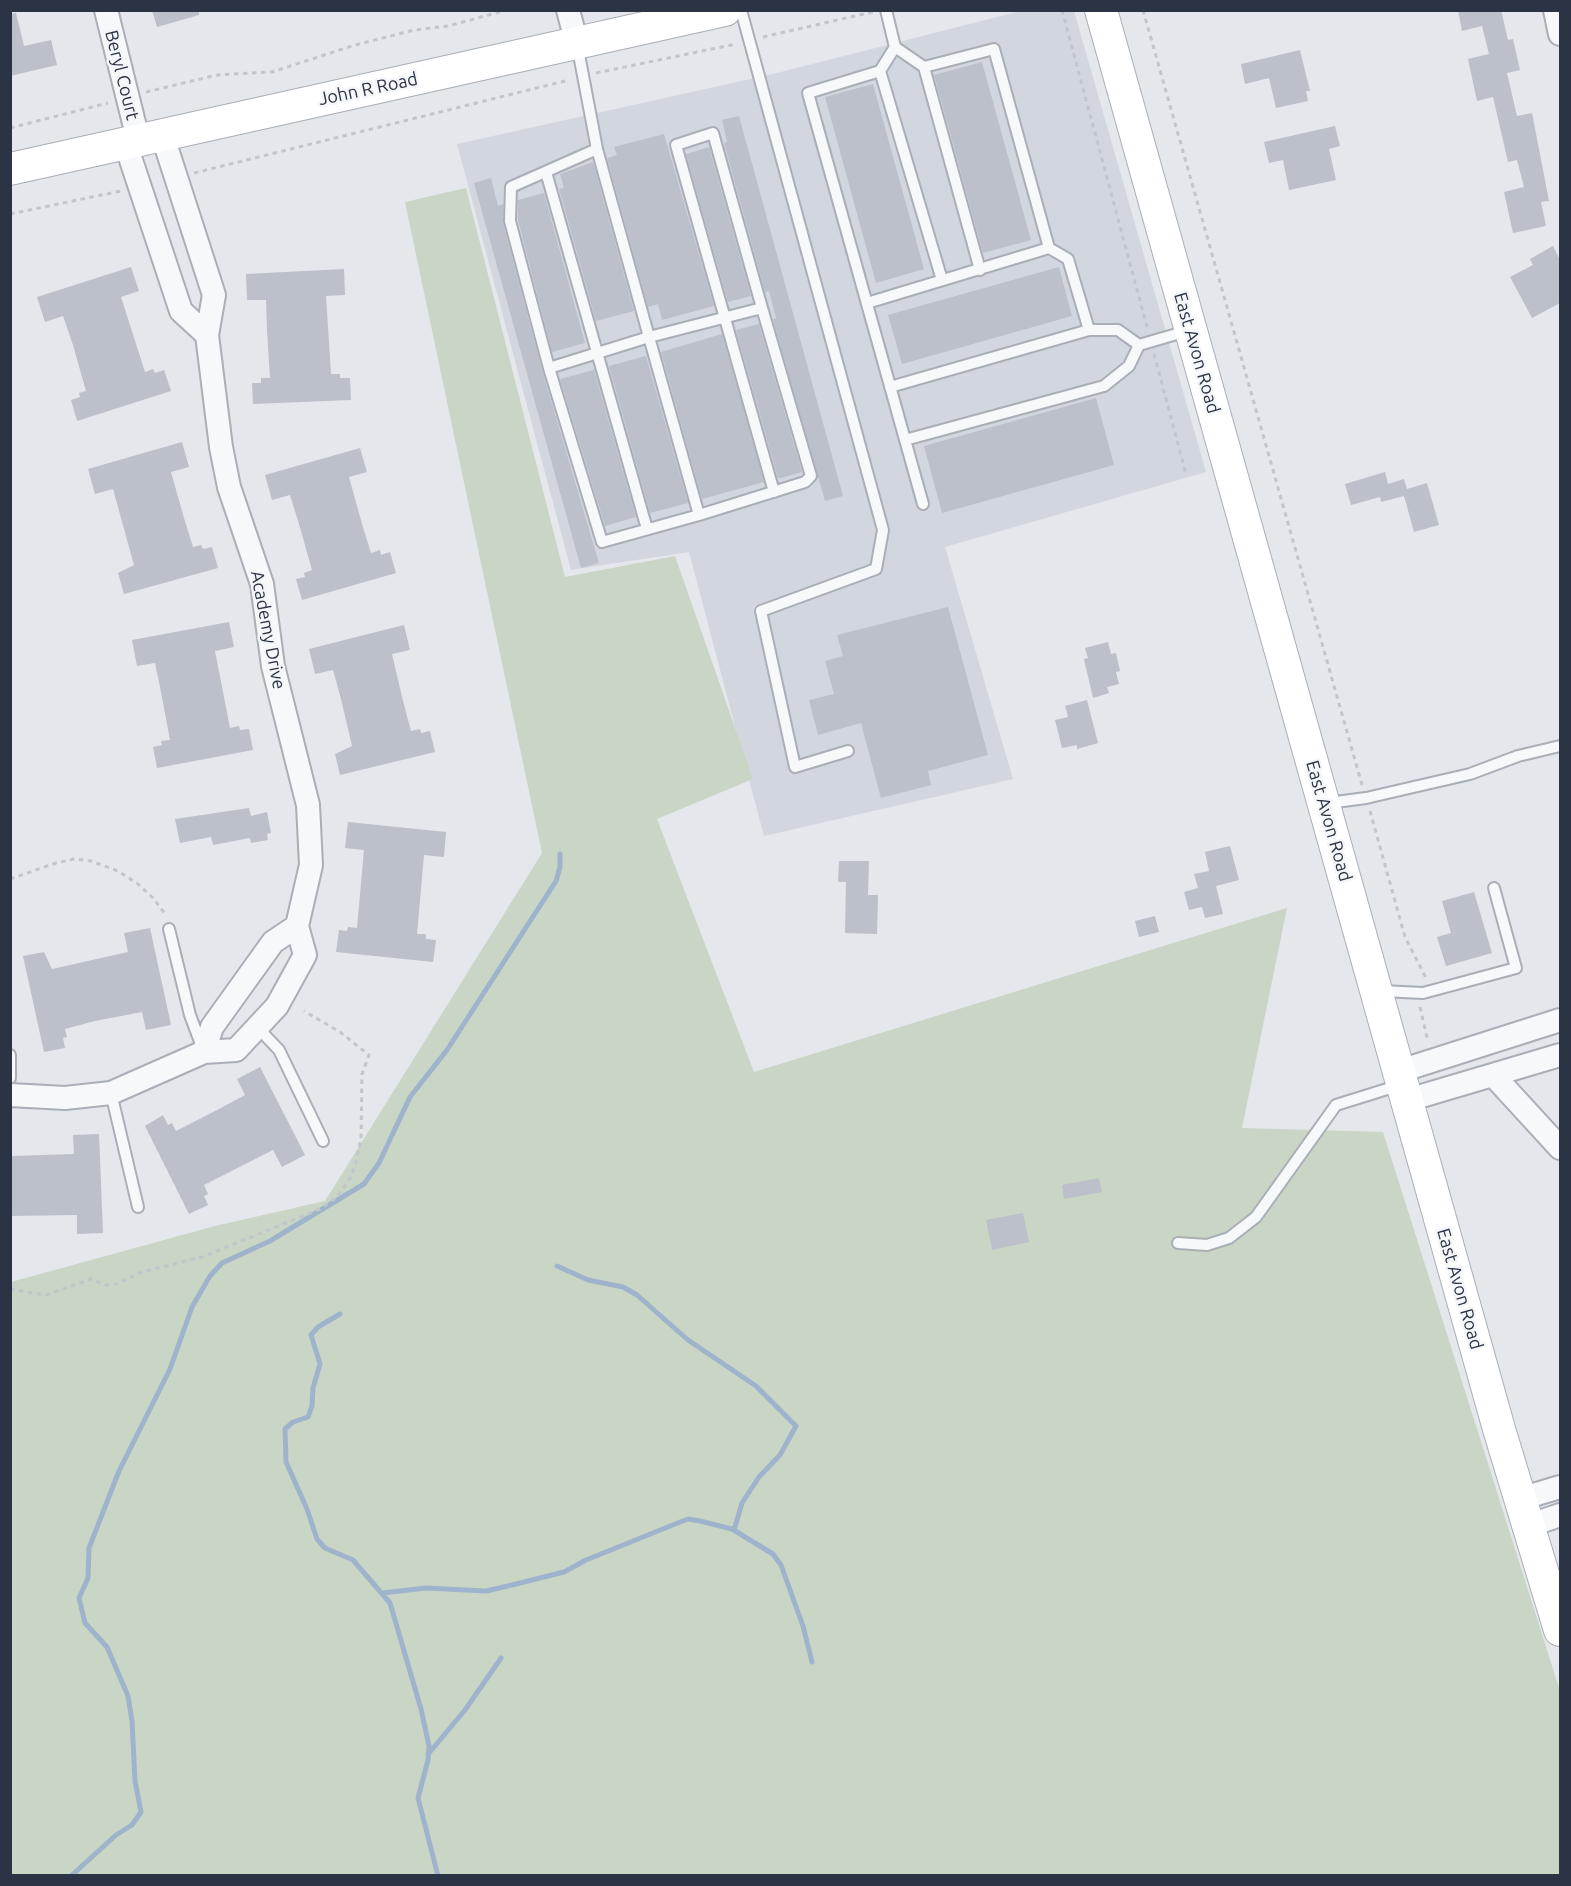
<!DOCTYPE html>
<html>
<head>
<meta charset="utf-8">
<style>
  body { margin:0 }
  #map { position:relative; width:1571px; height:1886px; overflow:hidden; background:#e4e7ec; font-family:Ubuntu,sans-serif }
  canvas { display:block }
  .frame { position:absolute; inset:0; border:12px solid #2b3445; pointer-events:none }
</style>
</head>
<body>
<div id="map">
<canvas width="1571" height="1886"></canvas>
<div class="frame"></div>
</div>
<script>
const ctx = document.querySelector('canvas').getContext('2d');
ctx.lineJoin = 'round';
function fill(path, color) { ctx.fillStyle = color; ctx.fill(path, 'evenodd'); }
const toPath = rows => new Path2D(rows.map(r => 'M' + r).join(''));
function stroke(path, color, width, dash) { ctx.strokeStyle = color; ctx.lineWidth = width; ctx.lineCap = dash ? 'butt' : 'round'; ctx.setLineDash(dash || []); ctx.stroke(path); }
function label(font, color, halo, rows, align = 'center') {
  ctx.font = font + ' Ubuntu,sans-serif'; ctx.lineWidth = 5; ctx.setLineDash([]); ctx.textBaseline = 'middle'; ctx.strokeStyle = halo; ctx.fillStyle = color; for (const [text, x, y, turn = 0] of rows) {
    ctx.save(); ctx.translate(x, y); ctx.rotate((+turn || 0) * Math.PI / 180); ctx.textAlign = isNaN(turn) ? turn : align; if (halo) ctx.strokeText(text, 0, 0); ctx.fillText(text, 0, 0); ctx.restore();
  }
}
const built = toPath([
  [1021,11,1074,11,1206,472,945,547,1013,779,764,836,689,552,571,570,457,144,773,74]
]);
const green = toPath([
  [466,188,565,577,675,556,753,779,657,819,754,1072,1287,908,1242,1128,1383,1132,1560,1691,1560,1875,11,1876,11,1282,215,1226,325,1201,542,853,405,202]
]);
const stream = toPath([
  [557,1266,588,1280,623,1287,637,1295,688,1340,756,1386,796,1426,780,1455,759,1477,742,1503,735,1527,732,1529],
  [340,1314,318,1327,311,1335,320,1364,313,1388,312,1406,308,1417,293,1422,285,1429,286,1462,307,1509,317,1539,325,1548,353,1560,390,1603,421,1709,429,1746,428,1760,418,1798,438,1876],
  [382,1593,426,1588,486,1591,508,1586,564,1572,586,1560,680,1522,688,1519,700,1521,732,1529,773,1554,781,1565,803,1626,812,1662],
  [429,1753,465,1710,501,1658],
  [71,1876,116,1835,132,1825,141,1812,135,1781,132,1721,128,1696,107,1647,85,1623,79,1598,88,1578,89,1548,119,1471,170,1369,192,1307,210,1276,222,1263,270,1241,364,1184,379,1163,410,1097,447,1050,556,881,560,867,560,854]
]);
const building = toPath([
  [152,10,199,10,199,15,157,27],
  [1458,10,1501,10,1508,40,1513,39,1520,70,1507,73,1517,116,1532,113,1549,201,1541,202,1546,226,1513,233,1504,192,1524,187,1517,160,1508,162,1493,97,1477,101,1468,59,1489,54,1482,26,1462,31],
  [16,13,24,46,51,40,57,65,10,76,10,14],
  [1300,50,1310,91,1306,91,1308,101,1276,108,1269,78,1245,84,1241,64],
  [982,62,1031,240,983,253,934,75],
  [873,84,924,269,876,283,825,97],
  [739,116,843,496,825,501,773,320,776,318,769,291,765,292,724,143,727,142,722,120],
  [1335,126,1340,146,1329,149,1336,180,1289,190,1283,160,1269,163,1264,142],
  [664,134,714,306,662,320,658,304,648,307,607,158,617,155,614,147],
  [709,147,751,296,728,302,686,154],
  [593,162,634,311,596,321,559,189,564,188,560,174],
  [491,178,498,206,503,204,503,223,542,370,599,563,581,568,474,183],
  [544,193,585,343,552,352,518,220,518,200],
  [1553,246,1560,260,1560,303,1532,318,1510,277,1533,265,1530,259],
  [131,267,139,291,121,297,145,372,153,369,155,373,164,370,171,391,77,421,71,400,80,397,79,393,86,391,73,345,63,316,45,322,37,297],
  [1059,267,1072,316,902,364,888,315],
  [344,269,345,295,326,296,331,374,340,374,340,378,350,378,351,400,253,404,252,383,261,383,261,378,270,378,267,330,266,300,247,300,246,274],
  [759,324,802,472,781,478,778,478,736,330],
  [722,334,764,482,702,499,661,352],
  [646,356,688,503,650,513,609,366],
  [594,370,636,517,605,526,560,379],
  [1096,398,1114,465,942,513,924,446],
  [182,442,189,467,171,472,184,518,193,547,201,545,203,549,212,547,218,568,124,594,118,573,134,565,113,489,95,494,88,469],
  [360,448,367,472,349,477,362,524,371,553,380,550,381,555,390,552,396,573,302,600,296,579,305,577,304,573,312,570,299,524,290,495,272,500,265,475],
  [1385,472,1388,484,1404,479,1407,489,1427,483,1439,525,1414,532,1404,496,1381,502,1380,497,1351,505,1345,484],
  [948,607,988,755,928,771,931,785,881,798,861,723,818,735,809,700,834,694,825,661,843,656,837,635],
  [229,622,234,647,215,651,230,728,239,726,240,730,249,729,253,750,157,768,153,747,162,745,161,741,170,740,161,692,155,663,137,666,132,640],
  [404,625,410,650,392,654,403,701,411,731,420,729,421,733,430,731,435,752,340,775,335,754,352,746,341,699,333,670,315,674,309,649],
  [1108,642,1111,654,1116,653,1120,671,1116,672,1119,684,1107,687,1109,693,1093,698,1084,659,1088,658,1085,648],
  [1087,700,1098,743,1077,749,1077,745,1062,748,1055,720,1068,717,1065,706],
  [249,808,251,816,267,812,271,833,267,834,268,840,251,843,250,838,213,845,211,837,180,843,175,819],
  [348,822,446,832,444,857,424,855,417,934,426,934,426,939,436,940,433,962,336,952,339,930,347,931,348,927,357,928,364,850,345,848],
  [1230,846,1239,880,1216,886,1223,914,1205,918,1202,907,1189,910,1184,892,1198,888,1194,874,1209,871,1205,852],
  [839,861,869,861,868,895,878,895,877,934,845,933,846,882,838,882],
  [1474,892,1492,953,1446,966,1437,937,1451,933,1442,901],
  [1155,916,1159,932,1139,937,1135,921],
  [150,928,171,1025,146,1030,142,1012,95,1021,65,1029,67,1037,63,1038,65,1048,44,1052,23,956,44,952,52,969,128,952,124,933],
  [260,1067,305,1155,282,1167,273,1150,204,1185,208,1194,204,1196,208,1205,189,1214,145,1126,163,1115,168,1125,172,1123,176,1131,217,1110,245,1095,237,1079],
  [99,1134,103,1233,77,1234,77,1215,10,1216,11,1156,74,1154,73,1135],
  [1099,1178,1102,1192,1064,1199,1062,1185],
  [1023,1213,1029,1242,992,1250,986,1220]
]);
const path = toPath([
  [1062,10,1147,327],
  [1143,10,1362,785],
  [763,37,873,12],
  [596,73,736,44],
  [146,92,217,75,272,72,355,45,414,30,448,26,507,10],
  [10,128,108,103],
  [194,173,569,80],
  [10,214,121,191],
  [1154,354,1186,474],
  [1370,811,1405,937,1426,978],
  [10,879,56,863,74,859,91,861,118,871,138,884,153,898,166,915],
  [1420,1007,1428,1042],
  [10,1289,46,1295,91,1279,106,1285,116,1284,142,1272,202,1257,320,1209,337,1197,351,1177,356,1162,361,1139,362,1074,369,1055,340,1032,304,1011]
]);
const lane = toPath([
  [741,10,883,530,876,569,761,611,795,767,848,751],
  [886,10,895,47,880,71,808,93,923,504],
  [577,44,597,149,649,337,699,515,602,542,549,368,649,337,762,308,811,476,805,482,699,515],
  [924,67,980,270],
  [880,71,942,280],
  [546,172,647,529],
  [867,303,1049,248],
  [762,308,713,133,676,145,774,492],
  [1089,330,1118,330,1139,345],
  [549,368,510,221,511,187,597,149],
  [890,387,1089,330,1068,259,1049,248,994,49,924,67,895,47],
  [905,440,1104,386,1129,366,1139,345,1187,331],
  [1328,803,1366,798,1470,774,1518,756,1560,746],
  [169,929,190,1015,202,1047],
  [1381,991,1423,993,1516,968,1494,888],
  [257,1027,279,1050,323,1141],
  [10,1055,10,1078],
  [111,1093,138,1207],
  [1178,1243,1207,1245,1229,1238,1256,1217,1336,1105,1400,1085]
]);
const street = toPath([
  [106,10,138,139],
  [568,10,577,44],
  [1555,10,1560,34],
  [125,142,181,311,207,335],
  [204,1052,212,1027,273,942,297,926],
  [1400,1071,1560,1020],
  [1493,1075,1560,1148],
  [10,1095,65,1098,111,1093,204,1052,236,1050,277,1006,305,955,297,926,311,865,308,805,273,666,262,584,229,487,221,447,207,335,214,295,162,134],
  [1408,1100,1560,1055],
  [1520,1499,1560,1487],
  [1528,1526,1560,1515]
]);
const secondary = toPath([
  [1101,10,1499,1429,1560,1630],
  [10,169,725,10]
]);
const streetNames = [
  ["Beryl Court",122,75,76],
  ["John R Road",368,89,-12],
  ["East Avon Road",1197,353,74],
  ["Academy Drive",268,630,79],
  ["East Avon Road",1329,821,74],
  ["East Avon Road",1460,1289,74]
];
fill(built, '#d2d6de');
fill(green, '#c9d6c5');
stroke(stream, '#9fb4cc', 5);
fill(building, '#bbc0ca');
stroke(lane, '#a9aeb7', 14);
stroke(street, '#a9aeb7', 26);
stroke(secondary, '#a9aeb7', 34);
stroke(path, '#c2c5cb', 3, [4.5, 4.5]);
stroke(lane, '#f7f8fa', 10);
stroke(street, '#f7f8fa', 22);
stroke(secondary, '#fff', 32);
label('18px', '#2b3445', '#f4f6f9', streetNames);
</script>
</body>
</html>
